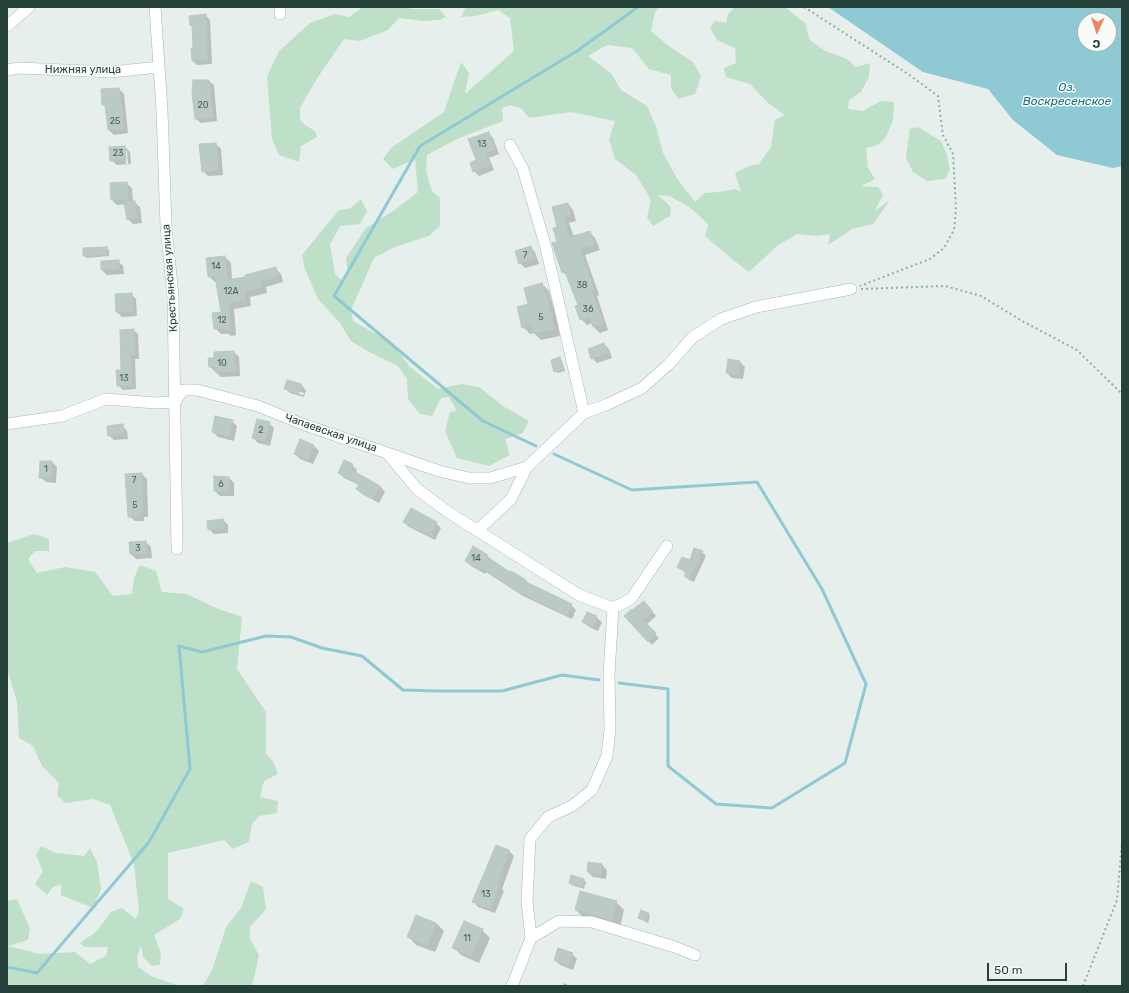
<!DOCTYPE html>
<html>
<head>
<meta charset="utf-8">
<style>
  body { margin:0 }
  #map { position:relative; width:1129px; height:993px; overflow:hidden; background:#e6efeb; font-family:Rubik,sans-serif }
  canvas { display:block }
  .frame { position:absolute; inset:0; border:8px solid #24423a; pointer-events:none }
  .north { position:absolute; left:1077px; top:12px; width:40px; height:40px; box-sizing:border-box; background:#f7fbf9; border:1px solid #a3b1ad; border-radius:50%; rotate:183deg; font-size:11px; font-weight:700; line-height:16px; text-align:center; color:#24423a }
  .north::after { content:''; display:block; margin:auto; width:14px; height:18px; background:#f4845f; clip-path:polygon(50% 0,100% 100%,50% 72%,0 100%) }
  .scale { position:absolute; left:987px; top:963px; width:80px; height:18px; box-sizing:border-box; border:2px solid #24423a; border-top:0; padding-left:5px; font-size:12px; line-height:14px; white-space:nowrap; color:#24423a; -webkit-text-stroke:3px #f7fbf9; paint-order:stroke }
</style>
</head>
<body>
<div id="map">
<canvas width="1129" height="993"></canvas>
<div class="frame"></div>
<div class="north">С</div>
<div class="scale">50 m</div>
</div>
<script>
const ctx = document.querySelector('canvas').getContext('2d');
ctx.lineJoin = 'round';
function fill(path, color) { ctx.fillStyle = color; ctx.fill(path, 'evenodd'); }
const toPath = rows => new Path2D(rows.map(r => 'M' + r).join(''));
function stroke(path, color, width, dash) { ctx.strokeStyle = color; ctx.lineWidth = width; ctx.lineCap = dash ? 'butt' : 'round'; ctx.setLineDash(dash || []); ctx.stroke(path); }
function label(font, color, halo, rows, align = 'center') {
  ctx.font = font + ' Rubik,sans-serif'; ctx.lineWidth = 3; ctx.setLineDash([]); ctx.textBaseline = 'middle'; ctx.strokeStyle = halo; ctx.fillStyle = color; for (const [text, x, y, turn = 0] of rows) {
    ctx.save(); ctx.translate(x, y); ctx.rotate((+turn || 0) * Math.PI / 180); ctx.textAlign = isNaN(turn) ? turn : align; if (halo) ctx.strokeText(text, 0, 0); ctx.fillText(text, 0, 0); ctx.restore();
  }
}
const green = toPath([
  [363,7,407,7,411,9,439,9,446,17,439,20,424,21,399,18,388,30,360,41,344,39,316,80,300,108,300,120,305,125,315,131,317,137,301,146,299,162,279,155,272,139,267,77,279,51,310,23,335,14,349,17],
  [466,7,660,7,655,12,651,31,670,47,693,62,701,76,695,94,678,99,671,88,671,75,649,69,632,48,607,45,588,56,611,73,621,90,647,106,656,126,663,153,678,180,695,202,705,193,719,192,735,189,741,192,735,173,749,166,759,164,771,147,775,120,785,115,768,103,750,84,726,77,724,68,736,63,735,48,717,40,710,28,715,21,726,23,728,14,735,7,785,7,805,23,810,40,825,51,847,59,856,67,870,63,869,77,861,92,849,100,848,109,863,111,881,101,894,102,893,120,886,137,878,145,866,148,868,168,875,179,861,186,878,187,883,194,875,211,890,200,873,224,852,229,828,245,830,234,816,236,797,234,777,246,749,272,733,260,705,236,708,224,697,214,688,206,669,196,658,195,671,207,670,216,653,226,647,217,651,200,636,175,615,159,609,139,615,121,571,112,529,118,521,108,510,105,502,108,503,121,459,138,427,155,426,171,432,191,440,198,440,226,429,236,395,247,374,258,351,310,353,321,392,343,410,367,438,389,462,384,479,387,503,406,529,421,523,433,505,439,510,455,489,466,457,458,445,431,450,412,457,411,449,397,441,398,432,416,420,414,408,399,407,379,398,366,369,352,351,341,340,323,318,299,305,269,302,255,339,210,349,209,361,199,367,211,360,224,340,226,330,244,335,274,344,282,348,274,346,258,366,228,396,209,418,192,415,159,393,169,383,159,391,148,444,112,461,62,469,73,465,94,514,51,510,18,498,10,475,16,461,17],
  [918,127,941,141,947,155,950,169,945,179,927,181,913,172,906,158,908,141,910,129],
  [34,534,49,539,49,551,35,551,28,559,37,573,65,567,95,572,113,596,132,594,134,578,140,565,156,571,162,592,187,594,218,609,242,617,237,669,266,712,266,754,273,761,278,774,264,781,260,797,278,801,277,813,259,816,252,824,249,842,233,849,224,840,168,853,168,899,184,909,180,919,154,935,161,953,160,965,152,966,143,957,141,945,137,957,138,967,151,976,180,986,7,986,7,901,17,899,30,929,28,940,8,946,40,954,75,952,90,964,106,956,108,947,85,947,80,943,96,932,111,912,122,908,135,919,139,912,134,864,110,805,93,799,65,803,57,795,59,783,42,766,33,746,19,738,17,702,7,669,7,543],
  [41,846,56,853,84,856,90,848,97,862,101,889,93,908,61,895,61,884,53,887,47,895,35,884,43,871,36,855],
  [251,881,263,887,266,909,250,927,250,939,259,955,252,986,199,986,204,984,212,970,226,927,241,908]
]);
const water = toPath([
  [828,7,1122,7,1122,166,1113,168,1057,155,1013,120,988,89,923,72],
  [1085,20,1109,20,1109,44,1085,44]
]);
const shadow = toPath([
  [106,7,120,7,120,8,108,8],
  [205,15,210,20,212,64,197,65,193,61,194,49,193,27,191,25],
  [209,81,214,85,217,121,201,123,196,119],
  [119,89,124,94,128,133,114,135,109,130,107,108,103,104],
  [488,133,493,138,499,154,489,158,494,170,479,176,474,171],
  [216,144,221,149,223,175,208,176,203,171],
  [125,147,130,152,131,164,117,165,111,160],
  [125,151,127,151,128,164,126,164],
  [126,183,132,188,133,202,134,202,140,207,142,223,133,224,128,219,126,204,117,205,112,200],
  [568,204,573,210,576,221,569,223,574,237,590,232,595,238,600,250,585,255,599,295,597,296,608,330,600,333,594,327,593,323,587,325,581,319,579,306,569,278,563,272,558,242,558,228],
  [530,247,535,252,539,264,525,268,520,263],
  [106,248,109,250,109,256,87,258,84,256,84,249],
  [225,257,231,263,232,280,246,278,275,268,281,274,283,282,266,287,267,293,250,297,251,306,234,309,236,335,231,336,229,334,221,334,215,328,222,313,217,282,215,282,209,276],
  [118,261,123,266,124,274,107,275,102,270],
  [542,284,549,291,553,306,555,308,560,336,541,340,534,333,530,334,523,327,529,304],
  [131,294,136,299,137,316,122,317,117,312,116,295],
  [133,330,138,334,139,359,135,359,136,389,123,390,118,385],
  [604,344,609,349,612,358,597,363,592,358],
  [234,352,239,357,240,376,221,377,210,367,215,359],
  [559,358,562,361,565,371,557,373,555,371],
  [740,362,745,367,743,379,732,378,727,373],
  [301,385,306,390,304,397,290,393,285,388],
  [290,389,304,393,304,395,290,391],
  [232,421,237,426,234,441,218,437,213,432],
  [269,423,274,428,270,446,258,443,253,438],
  [122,425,127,431,128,439,114,440,109,435],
  [301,441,314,446,319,451,313,464,300,459,295,454],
  [52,462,57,467,56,483,46,482,40,477],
  [352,465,357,470,356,473,380,486,385,492,379,503,362,494,357,489,359,485,344,478,339,473],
  [142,474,147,479,148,517,144,517,144,521,135,521,129,516,126,475],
  [229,478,234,483,234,496,220,496,215,491],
  [223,520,228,525,228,533,214,534,209,529],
  [404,522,436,523,441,528,435,540,409,527],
  [146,542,151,547,152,558,136,559,131,554],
  [702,552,706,556,694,582,689,580,685,576,686,573,678,567,690,562],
  [487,556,511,574,571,605,576,610,572,619,523,596,486,572,485,574,471,566,466,561],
  [644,602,656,616,646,625,659,638,652,645,626,616],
  [596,617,602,622,598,631,589,627,583,622],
  [496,847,509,851,514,856,502,889,504,891,495,913,478,907,474,902],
  [589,863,602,865,607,870,606,879,593,877,588,872],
  [584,880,586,882,584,889,572,885,570,883],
  [616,902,624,910,620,927,584,918,576,910],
  [648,914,650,916,648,923,639,918],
  [436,923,444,931,435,952,416,945,409,937],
  [482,930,490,938,479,963,461,955,454,947],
  [572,954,577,959,573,970,560,965,555,960],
  [564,983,570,986,571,986,563,986]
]);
const stream = toPath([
  [536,446,483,421,334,296,420,146,577,51,638,7],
  [554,454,632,490,757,482,822,589,866,684,845,763,772,808,716,804,668,766,668,689,619,683],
  [7,967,37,973,149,842,190,769,179,646,202,652,266,636,291,637,322,648,362,656,403,690,437,691,502,691,562,675,599,680]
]);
const building = toPath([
  [206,14,207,60,192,61,191,48,193,48,192,25,190,26,189,16,206,14],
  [193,80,209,80,213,117,195,119,192,94,193,80],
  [119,88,124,129,108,130,105,105,102,105,101,89,119,88],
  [489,132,495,149,485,153,490,165,473,172,470,163,476,160,468,139,489,132],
  [216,143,218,170,202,172,199,144,216,143],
  [125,146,126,159,110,161,109,147,125,146],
  [127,182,128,199,111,200,110,183,127,182],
  [135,201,137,218,127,220,124,202,135,201],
  [568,203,571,216,564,218,570,237,590,231,595,245,580,249,594,289,592,290,603,324,593,327,589,316,580,320,575,306,578,305,565,272,562,273,552,243,557,242,553,228,557,227,552,207,568,203],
  [531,246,535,259,519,264,515,251,531,246],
  [107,247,107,254,83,256,83,248,107,247],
  [225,256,227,280,245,277,245,275,276,267,278,276,261,281,262,287,244,291,246,300,228,303,231,330,224,330,224,328,214,329,212,313,221,312,215,276,208,277,206,258,225,256],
  [119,260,119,269,101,270,101,261,119,260],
  [542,283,547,300,548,300,554,329,533,333,532,325,522,328,517,307,528,304,524,288,542,283],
  [132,293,133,312,116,312,115,294,132,293],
  [134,329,135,355,131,355,132,385,117,386,116,370,121,370,120,330,134,329],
  [604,343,608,353,591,359,588,349,604,343],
  [234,351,236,371,215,372,215,367,209,367,208,358,214,358,214,352,234,351],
  [560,357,563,369,554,372,551,360,560,357],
  [728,359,740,361,739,375,726,373,728,359],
  [287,380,302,384,299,393,284,389,287,380],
  [215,416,233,420,229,436,212,432,215,416],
  [257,419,270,422,265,441,252,438,257,419],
  [123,424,124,434,108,436,107,426,123,424],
  [300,439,314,445,308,460,294,454,300,439],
  [344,460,353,464,350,469,380,486,373,499,356,489,359,484,338,473,344,460],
  [40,461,52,461,51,478,39,478,40,461],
  [142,473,143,512,139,512,139,517,128,517,125,474,142,473],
  [214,476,229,477,229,491,214,491,214,476],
  [411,508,437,522,430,536,403,522,411,508],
  [223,519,224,528,208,530,207,521,223,519],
  [146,541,147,554,130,554,129,542,146,541],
  [473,546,488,555,487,557,510,572,511,571,526,580,526,582,572,604,567,615,517,591,481,567,479,570,465,561,473,546],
  [694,548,703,551,689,579,684,576,686,572,677,567,682,557,690,560,694,548],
  [644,601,653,612,643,620,656,633,648,642,624,616,632,609,632,610,644,601],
  [587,612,597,616,593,627,582,622,587,612],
  [496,845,509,850,497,884,500,885,490,909,472,902,496,845],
  [588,862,602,864,601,874,587,872,588,862],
  [571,875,584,879,582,887,569,883,571,875],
  [580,891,617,901,612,920,575,910,580,891],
  [641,910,649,913,646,921,638,918,641,910],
  [416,915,436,923,427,945,407,937,416,915],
  [464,921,483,929,471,956,452,948,464,921],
  [558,948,573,953,568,965,554,960,558,948]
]);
const path = toPath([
  [804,7,908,74,938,96,943,135,953,154,956,209,954,230,944,248,930,259,860,286],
  [861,289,945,286,981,296,1024,322,1077,350,1122,394],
  [1083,986,1117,900,1122,842]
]);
const minor = toPath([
  [155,7,162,110,166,226,173,296,177,549],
  [280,7,280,14],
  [7,26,29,7],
  [7,70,19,68,111,72,159,67],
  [510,145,523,169,546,248,584,413],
  [7,424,62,416,106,399,155,403,175,402,183,390,197,390,258,406,305,425,387,453,417,489,448,512,579,595,613,608],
  [387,453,439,471,469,478,490,478,527,467,584,413,608,404,642,388,668,365,693,337,721,319,756,307,851,289],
  [478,530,511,499,527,467],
  [613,608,631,599,667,546],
  [531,938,559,921,592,922,675,947,695,955],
  [512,986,531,938,527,901,530,839,548,817,572,806,592,790,607,756,610,730,609,675,613,608]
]);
const numberNames = [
  ["20",203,105],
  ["25",115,121],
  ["13",482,144],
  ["23",118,153],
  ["7",525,255],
  ["14",216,266],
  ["38",582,285],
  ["12А",231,291],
  ["36",588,309],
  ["5",541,317],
  ["12",222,320],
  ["10",222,363],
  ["13",124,378],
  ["2",261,430],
  ["1",46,469],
  ["7",134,480],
  ["6",221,484],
  ["5",135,505],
  ["3",138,548],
  ["14",476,558],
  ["13",486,894],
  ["11",467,938]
];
const streetNames = [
  ["Нижняя улица",83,70],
  ["Крестьянская улица",170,278,-94],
  ["Чапаевская улица",331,433,19]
];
const waterNames = [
  ["Оз.",1067,88],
  ["Воскресенское",1067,102]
];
fill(green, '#bfe0c8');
fill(water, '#8ec9d4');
fill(shadow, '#0003');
stroke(stream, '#8ec9d4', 3);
fill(building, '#bbcac4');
stroke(building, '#b8c9c2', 1);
stroke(minor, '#a8b8b2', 12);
stroke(path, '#86b3a5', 2, [2, 3]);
stroke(minor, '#fff', 11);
label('9px', '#4a645c', null, numberNames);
label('11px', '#24423a', '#f7fbf9', streetNames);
label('italic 12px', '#1c6f80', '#f7fbf9', waterNames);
</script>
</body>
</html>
